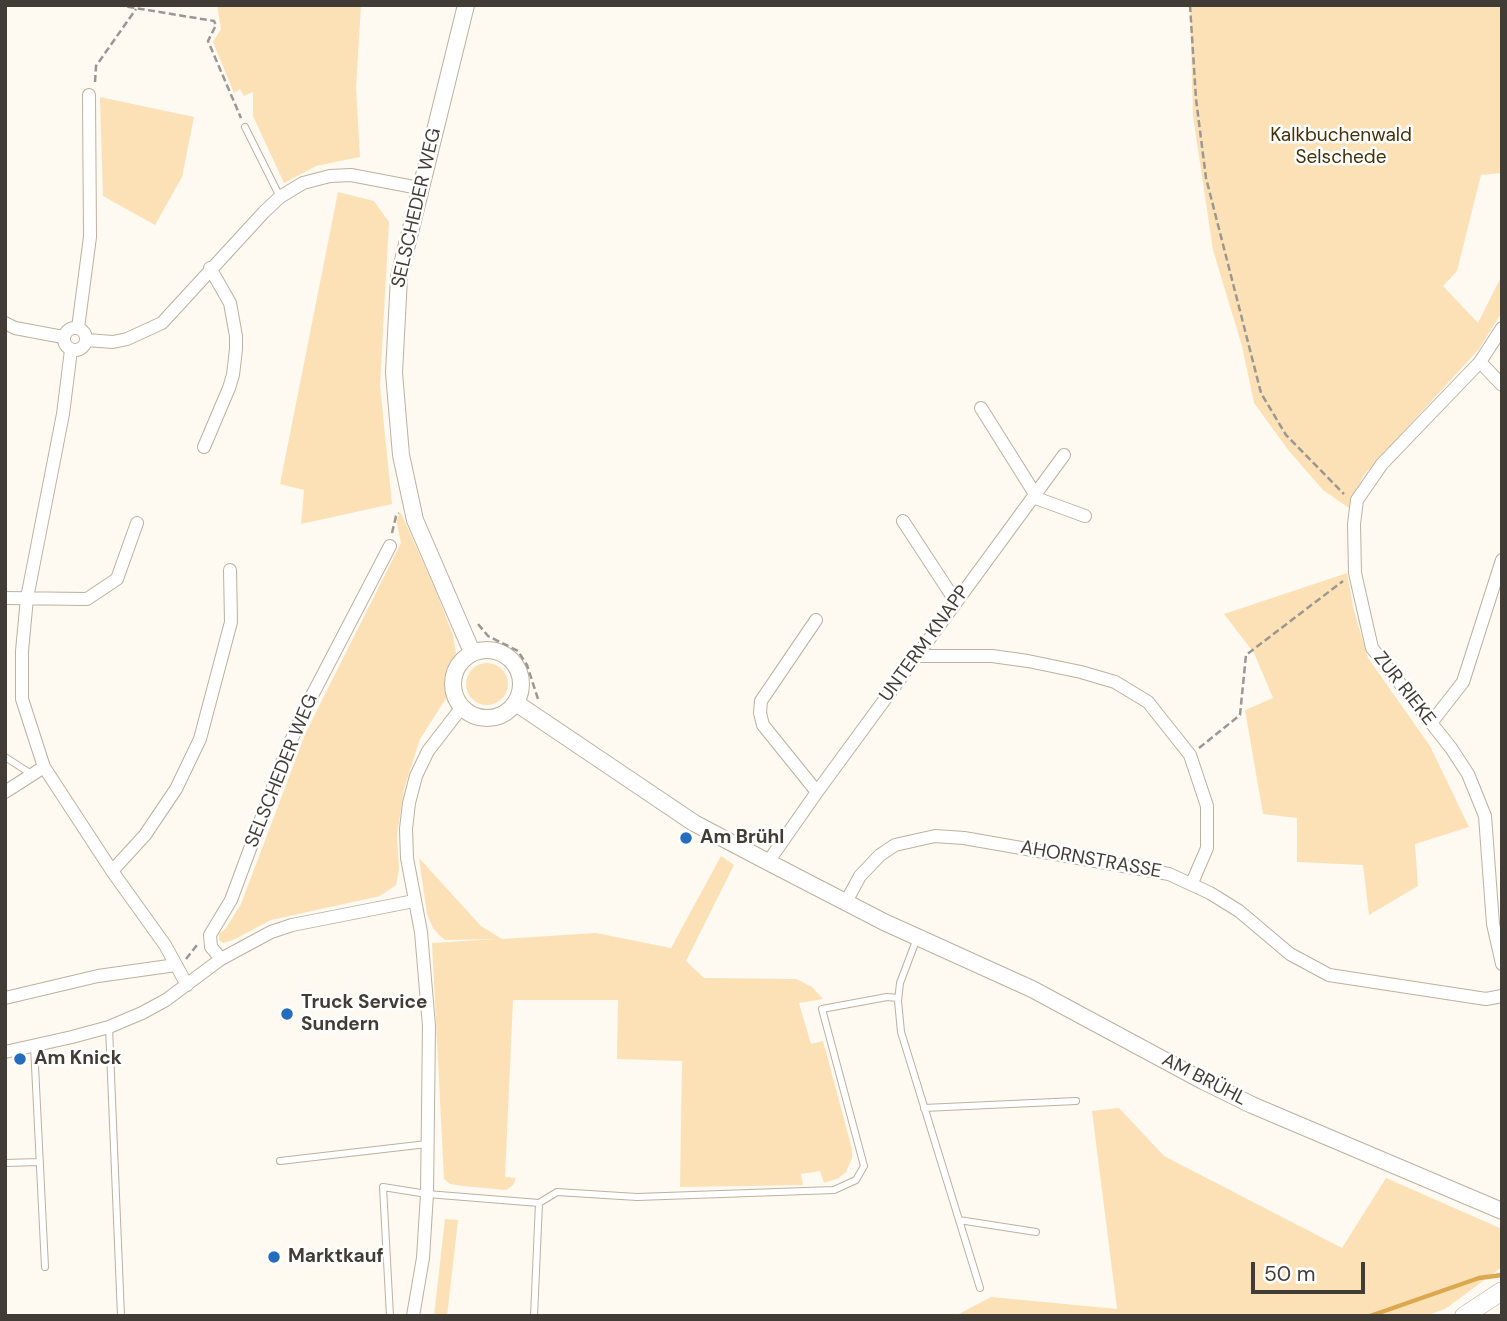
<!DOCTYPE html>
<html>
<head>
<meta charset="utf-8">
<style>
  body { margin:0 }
  #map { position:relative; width:1507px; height:1321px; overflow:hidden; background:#fef9f1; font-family:"DM Sans",sans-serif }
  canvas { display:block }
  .frame { position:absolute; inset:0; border:7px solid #413c35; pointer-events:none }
  .scale { position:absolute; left:1251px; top:1262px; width:114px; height:32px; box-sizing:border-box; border:4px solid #413c35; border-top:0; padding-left:9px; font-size:21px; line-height:24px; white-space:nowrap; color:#413c35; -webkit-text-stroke:5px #fff; paint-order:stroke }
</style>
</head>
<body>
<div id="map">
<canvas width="1507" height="1321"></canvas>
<div class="frame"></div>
<div class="scale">50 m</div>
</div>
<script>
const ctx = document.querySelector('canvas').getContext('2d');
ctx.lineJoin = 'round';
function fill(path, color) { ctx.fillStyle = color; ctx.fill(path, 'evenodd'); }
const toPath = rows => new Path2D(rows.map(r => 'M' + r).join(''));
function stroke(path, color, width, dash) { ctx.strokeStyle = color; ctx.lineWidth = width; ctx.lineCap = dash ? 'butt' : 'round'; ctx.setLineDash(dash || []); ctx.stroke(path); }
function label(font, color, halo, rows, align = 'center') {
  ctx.font = font + ' "DM Sans",sans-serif'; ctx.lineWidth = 5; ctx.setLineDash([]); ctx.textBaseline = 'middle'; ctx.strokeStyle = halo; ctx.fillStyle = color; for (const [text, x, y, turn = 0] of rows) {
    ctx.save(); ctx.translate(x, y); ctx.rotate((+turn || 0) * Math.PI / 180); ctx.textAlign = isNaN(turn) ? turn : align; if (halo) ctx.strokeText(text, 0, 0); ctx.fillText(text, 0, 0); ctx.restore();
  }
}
const green = toPath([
  [217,5,361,5,356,88,360,157,316,166,284,183,253,116,253,92,244,96,240,89,234,93,213,42,221,29],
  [1190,5,1502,5,1502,173,1481,175,1457,271,1443,286,1478,323,1502,275,1502,312,1479,349,1363,476,1349,508,1323,490,1289,451,1254,403,1242,346,1213,250,1193,116],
  [100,97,194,117,182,177,155,225,103,196],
  [338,192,374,201,389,222,380,385,392,504,301,524,304,490,280,484],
  [401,513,435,589,453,635,456,653,448,677,447,697,420,739,404,789,397,835,399,870,396,885,380,896,271,920,233,940,223,943,219,940,219,934,226,928,241,904,306,732,401,543,396,519],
  [1347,573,1354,611,1368,658,1430,746,1469,827,1415,844,1418,886,1369,915,1363,865,1297,862,1297,818,1263,814,1245,710,1273,698,1254,653,1224,614],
  '466 684a21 21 0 1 1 42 0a21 21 0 1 1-42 0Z',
  [721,856,734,865,686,961,704,978,796,979,812,987,823,999,799,1003,811,1044,823,1041,852,1149,852,1158,846,1172,839,1178,824,1183,820,1171,801,1174,803,1185,680,1187,682,1061,617,1059,618,1000,513,1000,505,1177,516,1178,513,1185,506,1190,463,1186,450,1184,444,1179,432,943,497,939,446,940,441,937,433,928,427,914,419,858,481,926,502,939,596,933,671,948],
  [1119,1108,1164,1156,1342,1248,1386,1178,1502,1229,1502,1267,1445,1309,1425,1316,955,1316,991,1297,1117,1309,1092,1111],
  [445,1219,458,1220,447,1316,434,1316]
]);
const stream = toPath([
  [1370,1316,1479,1278,1502,1275]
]);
const path = toPath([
  [117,5,214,21,216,25,208,41,241,118],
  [1190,5,1196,99,1206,178,1261,393,1286,435,1344,494],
  [95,82,96,66,136,9],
  [392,533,396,516,399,513],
  [478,624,488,636,518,651,527,665,538,699],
  [1199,748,1240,715,1246,655,1343,581],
  [186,959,197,945]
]);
const service = toPath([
  [245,127,280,197],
  [5,757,33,775],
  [917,938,900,983,898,1001,901,1032,980,1288],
  [109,1027,121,1316],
  [34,1046,45,1267],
  [924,1108,1076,1101],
  [280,1161,427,1144],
  [5,1163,40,1162],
  [539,1203,557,1192,637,1197,834,1190,856,1180,864,1166,822,1009,887,997,898,998],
  [959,1220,1036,1232],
  [390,1316,383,1187,427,1194,539,1203,534,1316]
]);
const minor = toPath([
  [5,323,15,328,63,337],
  '64 339a11 11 0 1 1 22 0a11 11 0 1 1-22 0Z',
  [78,328,90,237,89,95],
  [1502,328,1480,362,1382,464,1357,500,1354,524,1355,573,1372,648,1451,748,1468,774,1485,816,1493,924,1502,964],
  [86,340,113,342,127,339,162,323,264,212,280,197,303,183,330,176,351,175,419,188],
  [71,350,63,414,27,598,22,651,22,699,44,767,112,871,165,945,187,985],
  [1480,362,1502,385],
  [981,408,1035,494],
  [204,447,229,388,233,375,236,349,236,336,230,303,210,268],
  [1033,497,1085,516],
  [903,521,956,602],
  [5,598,87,599,117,579,137,523],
  [816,620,761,701,760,713,763,725,817,792],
  [916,656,992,656,1028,661,1081,672,1115,682,1148,702,1190,755,1207,806,1207,848,1192,883],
  [1431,723,1463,682,1502,560],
  [5,792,44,767],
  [768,862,817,792,1064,455],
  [112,871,145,835,176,789,200,739,231,622,230,570],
  [846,902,860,876,880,855,895,845,935,836,964,838,1169,874,1210,893,1239,911,1290,954,1329,975,1486,999,1502,996],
  [221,959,211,947,210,935,231,900,286,752,305,709,390,546],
  [5,998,98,976,176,965],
  [5,1052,72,1037,109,1027,142,1013,166,1000,221,959,271,932,292,925,414,901],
  [413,1316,423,1258,427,1194,429,1026,421,932,407,858,406,829,409,803,416,776,428,751,462,707]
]);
const tertiary = toPath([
  [466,5,399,277,394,373,401,455,415,520,472,652],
  '453 684a34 34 0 1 1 68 0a34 34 0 1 1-68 0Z',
  [516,703,694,823,768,862,884,922,1032,989,1203,1081,1252,1105,1502,1211]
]);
const secondary = toPath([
  [1464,1316,1502,1291]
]);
const markers = [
  [686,838,7,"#246cbc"],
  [287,1014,7,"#246cbc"],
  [20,1059,7,"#246cbc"],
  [274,1257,7,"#246cbc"]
];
const parkNames = [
  ["Kalkbuchenwald",1341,136],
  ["Selschede",1341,158]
];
const streetNames = [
  ["SELSCHEDER WEG",417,208,-77],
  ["UNTERM KNAPP",925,644,-54],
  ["ZUR RIEKE",1404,689,52],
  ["SELSCHEDER WEG",282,771,-68],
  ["AHORNSTRASSE",1091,860,10],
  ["AM BRÜHL",1204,1080,27]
];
const poiNames = [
  ["Am Brühl",700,838],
  ["Truck Service",301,1003],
  ["Sundern",301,1025],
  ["Am Knick",34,1059],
  ["Marktkauf",288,1257]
];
fill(green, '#fce1b7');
stroke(stream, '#dca84f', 4.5);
stroke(service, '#bdb19f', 8);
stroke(minor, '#bdb19f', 14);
stroke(tertiary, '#bdb19f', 18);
stroke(secondary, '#bdb19f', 19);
stroke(path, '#9c9790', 2.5, [7, 3.5]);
stroke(service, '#fff', 6);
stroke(minor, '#fff', 12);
stroke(tertiary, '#fff', 16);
stroke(secondary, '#fff', 18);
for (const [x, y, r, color] of markers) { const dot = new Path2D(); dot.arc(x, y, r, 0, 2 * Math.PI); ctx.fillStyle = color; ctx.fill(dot); stroke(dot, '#fff', 2.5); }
label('19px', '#442f07', '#fff', parkNames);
label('19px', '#413c35', '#fff', streetNames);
label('bold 19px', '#413c35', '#fff', poiNames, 'left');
</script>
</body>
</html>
